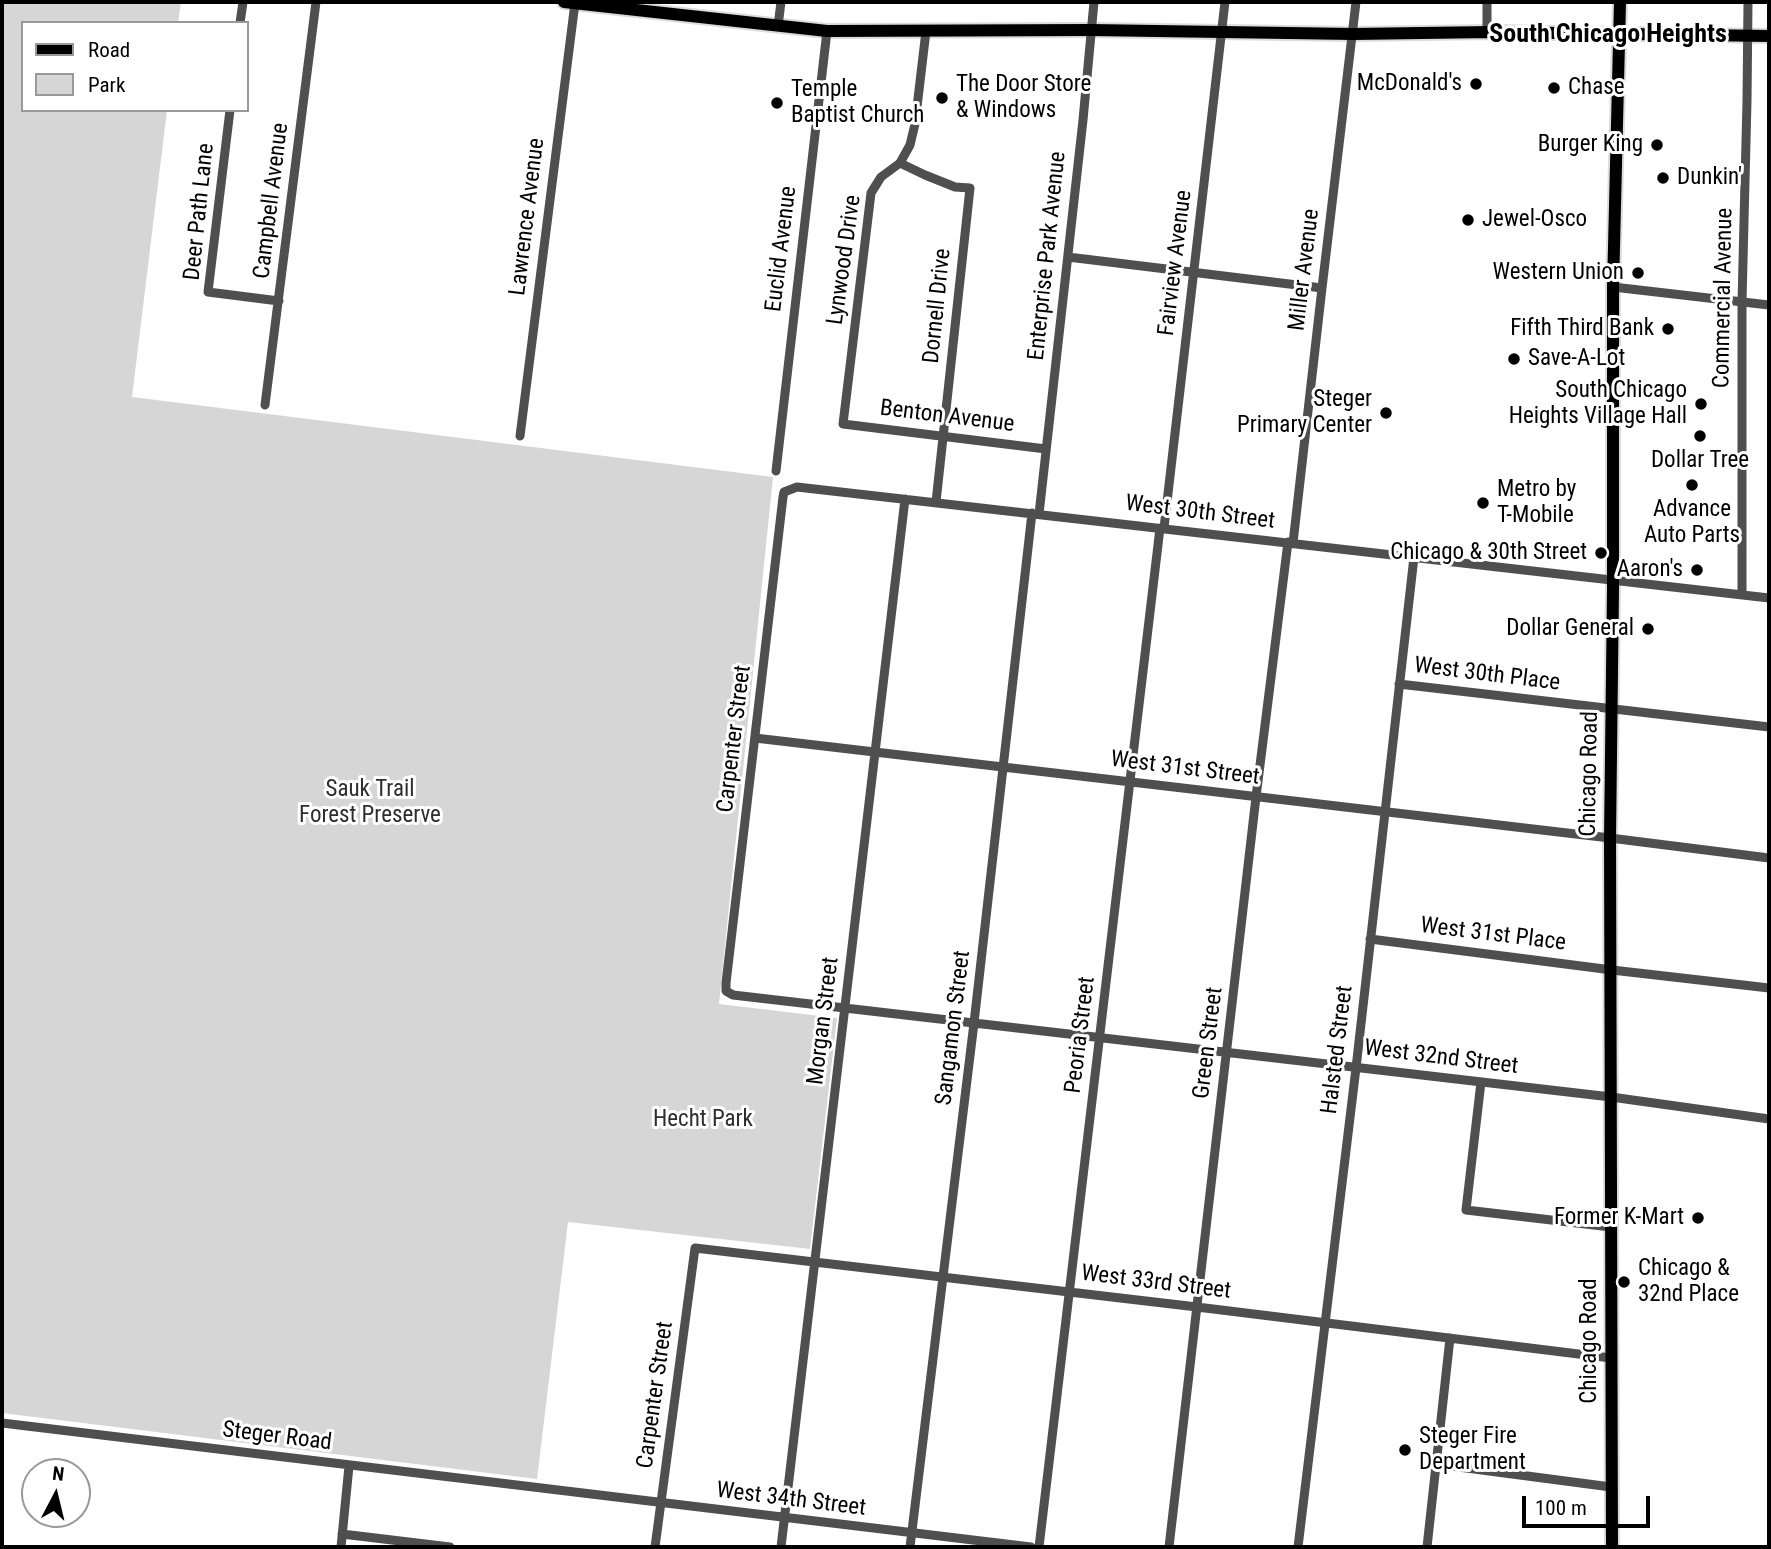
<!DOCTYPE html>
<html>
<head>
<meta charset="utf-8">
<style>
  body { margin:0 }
  #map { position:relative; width:1771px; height:1549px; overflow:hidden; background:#fff; font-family:"Roboto Condensed",sans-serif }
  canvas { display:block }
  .frame { position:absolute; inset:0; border:4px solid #000; pointer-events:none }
  .legend { position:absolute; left:21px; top:21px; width:228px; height:91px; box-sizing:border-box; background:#fff; border:2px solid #999; margin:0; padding:9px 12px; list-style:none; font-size:21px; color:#000 }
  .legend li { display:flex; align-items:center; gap:14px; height:35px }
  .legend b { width:35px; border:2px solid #999 }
  .north { position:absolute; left:21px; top:1458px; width:70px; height:70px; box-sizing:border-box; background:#fff; border:2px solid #999; border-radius:50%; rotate:7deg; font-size:19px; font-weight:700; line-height:28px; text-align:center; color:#000 }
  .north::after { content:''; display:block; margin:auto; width:24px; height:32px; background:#000; clip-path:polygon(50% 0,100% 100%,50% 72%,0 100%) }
  .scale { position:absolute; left:1522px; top:1496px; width:128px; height:32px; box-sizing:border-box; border:4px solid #000; border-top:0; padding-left:9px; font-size:21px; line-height:24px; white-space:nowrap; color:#000; -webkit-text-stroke:5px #fff; paint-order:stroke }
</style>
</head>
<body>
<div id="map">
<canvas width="1771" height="1549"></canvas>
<div class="frame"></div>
<ul class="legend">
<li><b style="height:9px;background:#000"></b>Road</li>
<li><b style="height:19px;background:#d6d6d6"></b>Park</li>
</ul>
<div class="north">N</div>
<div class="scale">100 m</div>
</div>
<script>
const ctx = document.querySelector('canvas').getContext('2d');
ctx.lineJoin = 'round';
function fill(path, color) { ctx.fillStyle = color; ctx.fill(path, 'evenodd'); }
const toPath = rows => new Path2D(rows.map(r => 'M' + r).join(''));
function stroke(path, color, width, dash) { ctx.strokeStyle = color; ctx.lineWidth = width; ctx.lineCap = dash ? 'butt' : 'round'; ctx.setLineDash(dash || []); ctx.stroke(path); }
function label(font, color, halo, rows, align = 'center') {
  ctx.font = font + ' "Roboto Condensed",sans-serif'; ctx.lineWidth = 6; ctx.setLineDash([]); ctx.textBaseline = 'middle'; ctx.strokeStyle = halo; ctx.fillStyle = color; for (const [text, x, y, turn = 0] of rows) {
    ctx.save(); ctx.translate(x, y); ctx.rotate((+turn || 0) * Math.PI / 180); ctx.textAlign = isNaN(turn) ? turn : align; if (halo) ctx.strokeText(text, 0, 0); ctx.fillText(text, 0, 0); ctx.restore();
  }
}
const green = toPath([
  [2,2,181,2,178,23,23,23,23,110,167,110,132,397,773,477,719,1004,837,1018,810,1249,568,1222,537,1479,2,1413]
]);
const minor = toPath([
  [240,23,243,2],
  [778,26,781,2],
  [926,31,915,124,910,145,900,163,881,177,871,193,843,424,1046,449],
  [1487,32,1487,2],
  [230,110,208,292,279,301],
  [900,163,925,175,955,187,970,188,936,502],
  [1068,257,1322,288],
  [1613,287,1769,305],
  [265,405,316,2],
  [520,436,575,3],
  [776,471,827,31],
  [1039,514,1083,120,1094,2],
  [1164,528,1225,2],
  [1293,543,1322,288,1356,2],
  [1742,595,1742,302,1747,101,1748,2],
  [1769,598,797,487,784,492,783,497,726,983,726,991,733,995,1611,1097,1769,1119],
  [1399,684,1769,727],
  [755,738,1610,838,1769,858],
  [1370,939,1612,970,1769,988],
  [1481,1082,1466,1210,1611,1227],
  [2,1423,1031,1547],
  [1436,1464,1611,1487],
  [342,1534,450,1547],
  [341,1547,349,1466],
  [655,1547,695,1248,1197,1307,1611,1358],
  [781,1547,905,499],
  [910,1547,974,1023,1032,513],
  [1039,1547,1160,528],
  [1169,1547,1256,797,1288,542],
  [1298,1547,1356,1068,1414,557],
  [1427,1547,1450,1338]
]);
const major = toPath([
  [564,2,827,31,1091,30,1353,34,1491,32,1769,36],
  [1612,1547,1610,838,1613,589,1613,287,1620,2]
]);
const markers = [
  [1476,84,7,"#000"],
  [1554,88,7,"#000"],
  [942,98,7,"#000"],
  [777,103,7,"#000"],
  [1657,145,7,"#000"],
  [1663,178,7,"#000"],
  [1468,220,7,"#000"],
  [1638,273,7,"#000"],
  [1668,329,7,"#000"],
  [1514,359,7,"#000"],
  [1701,404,7,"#000"],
  [1386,413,7,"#000"],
  [1700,436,7,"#000"],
  [1692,485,7,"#000"],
  [1483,503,7,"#000"],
  [1601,553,7,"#000"],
  [1697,570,7,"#000"],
  [1648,629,7,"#000"],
  [1698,1218,7,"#000"],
  [1624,1282,7,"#000"],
  [1405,1450,7,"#000"]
];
const poiNames = [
  ["McDonald's",1462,84],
  ["The Door Store",956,85,"left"],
  ["& Windows",956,111,"left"],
  ["Chase",1568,88,"left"],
  ["Temple",791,90,"left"],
  ["Baptist Church",791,116,"left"],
  ["Burger King",1643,145],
  ["Dunkin'",1677,178,"left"],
  ["Jewel-Osco",1482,220,"left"],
  ["Western Union",1624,273],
  ["Fifth Third Bank",1654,329],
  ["Save-A-Lot",1528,359,"left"],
  ["South Chicago",1687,391],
  ["Heights Village Hall",1687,417],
  ["Steger",1372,400],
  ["Primary Center",1372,426],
  ["Dollar Tree",1700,461,"center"],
  ["Metro by",1497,490,"left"],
  ["T-Mobile",1497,516,"left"],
  ["Advance",1692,510,"center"],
  ["Auto Parts",1692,536,"center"],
  ["Chicago & 30th Street",1587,553],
  ["Aaron's",1683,570],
  ["Dollar General",1634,629],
  ["Former K-Mart",1684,1218],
  ["Chicago &",1638,1269,"left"],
  ["32nd Place",1638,1295,"left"],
  ["Steger Fire",1419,1437,"left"],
  ["Department",1419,1463,"left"]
];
const streetNames = [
  ["Campbell Avenue",272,201,-83],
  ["Deer Path Lane",200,212,-84],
  ["Lawrence Avenue",528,217,-83],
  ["Euclid Avenue",782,249,-83],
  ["Enterprise Park Avenue",1048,256,-84],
  ["Lynwood Drive",845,260,-82],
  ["Fairview Avenue",1176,263,-83],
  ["Miller Avenue",1305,270,-83],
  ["Commercial Avenue",1724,298,-89],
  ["Dornell Drive",938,306,-84],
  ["Benton Avenue",947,417,7],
  ["West 30th Street",1200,513,7],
  ["West 30th Place",1487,675,7],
  ["Carpenter Street",735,739,-83],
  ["West 31st Street",1185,769,7],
  ["Chicago Road",1590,774,-89],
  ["West 31st Place",1493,935,7],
  ["Morgan Street",824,1021,-83],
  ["Sangamon Street",954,1028,-83],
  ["Peoria Street",1081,1035,-83],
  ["Green Street",1209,1043,-83],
  ["Halsted Street",1338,1050,-83],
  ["West 32nd Street",1441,1058,7],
  ["West 33rd Street",1156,1283,7],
  ["Chicago Road",1590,1341,-90],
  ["Carpenter Street",656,1395,-82],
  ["Steger Road",277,1437,7],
  ["West 34th Street",791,1500,7]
];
const parkNames = [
  ["Sauk Trail",370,790],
  ["Forest Preserve",370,816],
  ["Hecht Park",703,1120]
];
const quarterNames = [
  ["South Chicago Heights",1608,35]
];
fill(green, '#d6d6d6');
stroke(major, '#dbdbdb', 16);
stroke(minor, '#4f4f4f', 9);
stroke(major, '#000', 12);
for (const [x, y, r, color] of markers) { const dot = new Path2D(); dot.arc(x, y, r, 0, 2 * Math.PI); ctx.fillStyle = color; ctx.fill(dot); stroke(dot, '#fff', 2.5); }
label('23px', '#000', '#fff', poiNames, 'right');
label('23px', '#000', '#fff', streetNames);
label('23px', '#2d2d2d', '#fff', parkNames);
label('bold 26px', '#000', '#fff', quarterNames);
</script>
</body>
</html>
